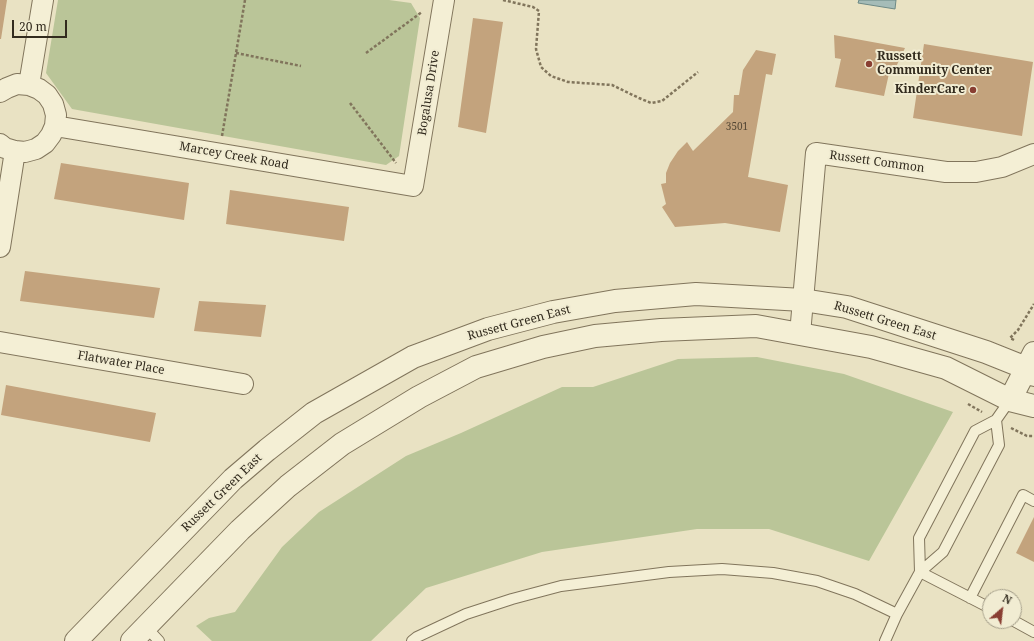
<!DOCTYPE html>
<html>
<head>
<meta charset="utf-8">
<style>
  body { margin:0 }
  #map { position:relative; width:1034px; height:641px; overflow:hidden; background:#e9e2c3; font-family:"Noto Serif",serif }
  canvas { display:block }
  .north { position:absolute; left:982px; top:589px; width:40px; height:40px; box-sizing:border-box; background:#f1ecd2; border:1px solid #a59f8a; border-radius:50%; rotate:28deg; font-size:11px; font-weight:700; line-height:16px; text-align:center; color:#322b1e }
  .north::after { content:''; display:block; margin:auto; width:14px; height:18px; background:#893e32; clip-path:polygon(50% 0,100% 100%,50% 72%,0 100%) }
  .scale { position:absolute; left:12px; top:20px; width:55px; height:18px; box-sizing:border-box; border:2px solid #322b1e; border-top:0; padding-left:5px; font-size:12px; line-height:14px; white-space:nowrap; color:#322b1e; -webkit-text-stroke:3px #f1ecd2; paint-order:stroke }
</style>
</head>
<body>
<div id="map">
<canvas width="1034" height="641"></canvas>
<div class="north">N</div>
<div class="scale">20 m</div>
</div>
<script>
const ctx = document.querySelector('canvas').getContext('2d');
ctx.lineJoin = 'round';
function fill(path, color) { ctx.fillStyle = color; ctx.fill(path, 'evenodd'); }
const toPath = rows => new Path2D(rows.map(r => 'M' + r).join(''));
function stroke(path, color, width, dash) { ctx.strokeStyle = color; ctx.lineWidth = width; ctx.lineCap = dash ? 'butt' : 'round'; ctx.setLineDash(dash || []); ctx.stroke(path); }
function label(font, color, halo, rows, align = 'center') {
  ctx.font = font + ' "Noto Serif",serif'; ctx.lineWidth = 4; ctx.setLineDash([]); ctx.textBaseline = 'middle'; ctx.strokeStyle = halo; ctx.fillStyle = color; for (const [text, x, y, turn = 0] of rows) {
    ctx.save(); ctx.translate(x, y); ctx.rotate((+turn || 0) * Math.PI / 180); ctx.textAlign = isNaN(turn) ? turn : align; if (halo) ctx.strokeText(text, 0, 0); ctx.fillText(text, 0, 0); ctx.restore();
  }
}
const green = toPath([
  [58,0,389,0,411,3,420,18,399,156,386,165,72,109,46,73],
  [757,357,844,374,953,412,869,561,769,529,697,529,542,552,426,588,371,641,212,641,196,626,209,618,235,612,282,547,319,512,406,456,461,433,562,387,593,387,678,359]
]);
const water = toPath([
  [859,0,896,0,895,9,858,3,859,0]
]);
const building = toPath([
  [0,0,7,0,1,39,0,39],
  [473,18,503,22,486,133,458,127],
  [834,35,905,48,895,69,890,69,884,96,835,87,841,59,835,58],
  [924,44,1033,62,1022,136,913,118],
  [756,50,776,54,772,75,766,74,748,177,788,185,780,232,725,223,675,227,662,207,666,204,661,184,666,183,666,173,670,163,678,151,687,142,693,151,733,112,734,95,739,95,743,70],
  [61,163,189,183,184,220,54,199],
  [230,190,349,207,344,241,226,224],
  [25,271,160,288,154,318,20,301],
  [199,301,266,305,261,337,194,331],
  [6,385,156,413,150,442,1,415],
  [1034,517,1034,562,1016,553]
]);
const path = toPath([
  [503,0,533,7,539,11,536,49,541,67,551,76,568,82,612,85,639,98,651,103,662,101,698,72],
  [236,53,301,66],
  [366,53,422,12],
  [350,103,396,163],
  [222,136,245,0],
  [1014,340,1010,338,1018,330,1034,304],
  [968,404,982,412],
  [1011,428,1027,436,1034,436]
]);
const service = toPath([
  [920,572,919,538,975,431,996,420,1010,400],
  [920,572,990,608],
  [970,598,1023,495,1034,501],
  [1014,621,1034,632],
  [146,627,159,641],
  [412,641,417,637,466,614,512,599,561,586,669,572,722,569,773,573,817,581,855,594,897,614],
  [885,641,897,614,920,572,943,552,999,445,996,420]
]);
const minor = toPath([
  [29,85,43,0],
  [0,92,7,88,17,84,29,85,39,89,47,95,53,104,56,115,55,126,51,135,45,143,36,149,25,152,15,151,5,148,0,144],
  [55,126,413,186,444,0],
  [0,247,15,151],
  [800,334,816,153,946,172,976,172,1002,167,1034,154],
  [0,342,243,384]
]);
const tertiary = toPath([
  [1010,400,1034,353],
  [76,641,233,479,267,450,314,413,413,357,488,329,553,312,615,301,696,294,803,300,847,307,986,352,1026,368,1034,375],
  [132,641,240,530,288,486,342,444,419,397,476,367,543,347,595,336,661,330,756,326,871,347,946,368,1010,400,1034,406]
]);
const markers = [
  [869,64,4,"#893e32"],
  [973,90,4,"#893e32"]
];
const numberNames = [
  ["3501",737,127]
];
const poiNames = [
  ["Russett",877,57],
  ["Community Center",877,71],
  ["KinderCare",965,90,"right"]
];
const streetNames = [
  ["Bogalusa Drive",429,93,-81],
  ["Marcey Creek Road",234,156,10],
  ["Russett Common",877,162,8],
  ["Russett Green East",885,321,17],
  ["Russett Green East",519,323,-15],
  ["Flatwater Place",121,363,10],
  ["Russett Green East",222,493,-44]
];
fill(green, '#bac598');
fill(water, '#a5bcb8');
stroke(water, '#6d8986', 1);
fill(building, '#c3a37d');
stroke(service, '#81755c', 12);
stroke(minor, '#81755c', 22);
stroke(tertiary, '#81755c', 24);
stroke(path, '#81755c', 2.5, [3, 2]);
stroke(service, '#f4efd5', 10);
stroke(minor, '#f4efd5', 20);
stroke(tertiary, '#f4efd5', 22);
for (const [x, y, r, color] of markers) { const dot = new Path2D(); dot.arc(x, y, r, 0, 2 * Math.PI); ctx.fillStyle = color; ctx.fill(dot); stroke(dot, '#f1ecd2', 1.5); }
label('10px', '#564936', null, numberNames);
label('bold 12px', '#322b1e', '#f1ecd2', poiNames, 'left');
label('12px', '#322b1e', '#f1ecd2', streetNames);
</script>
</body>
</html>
